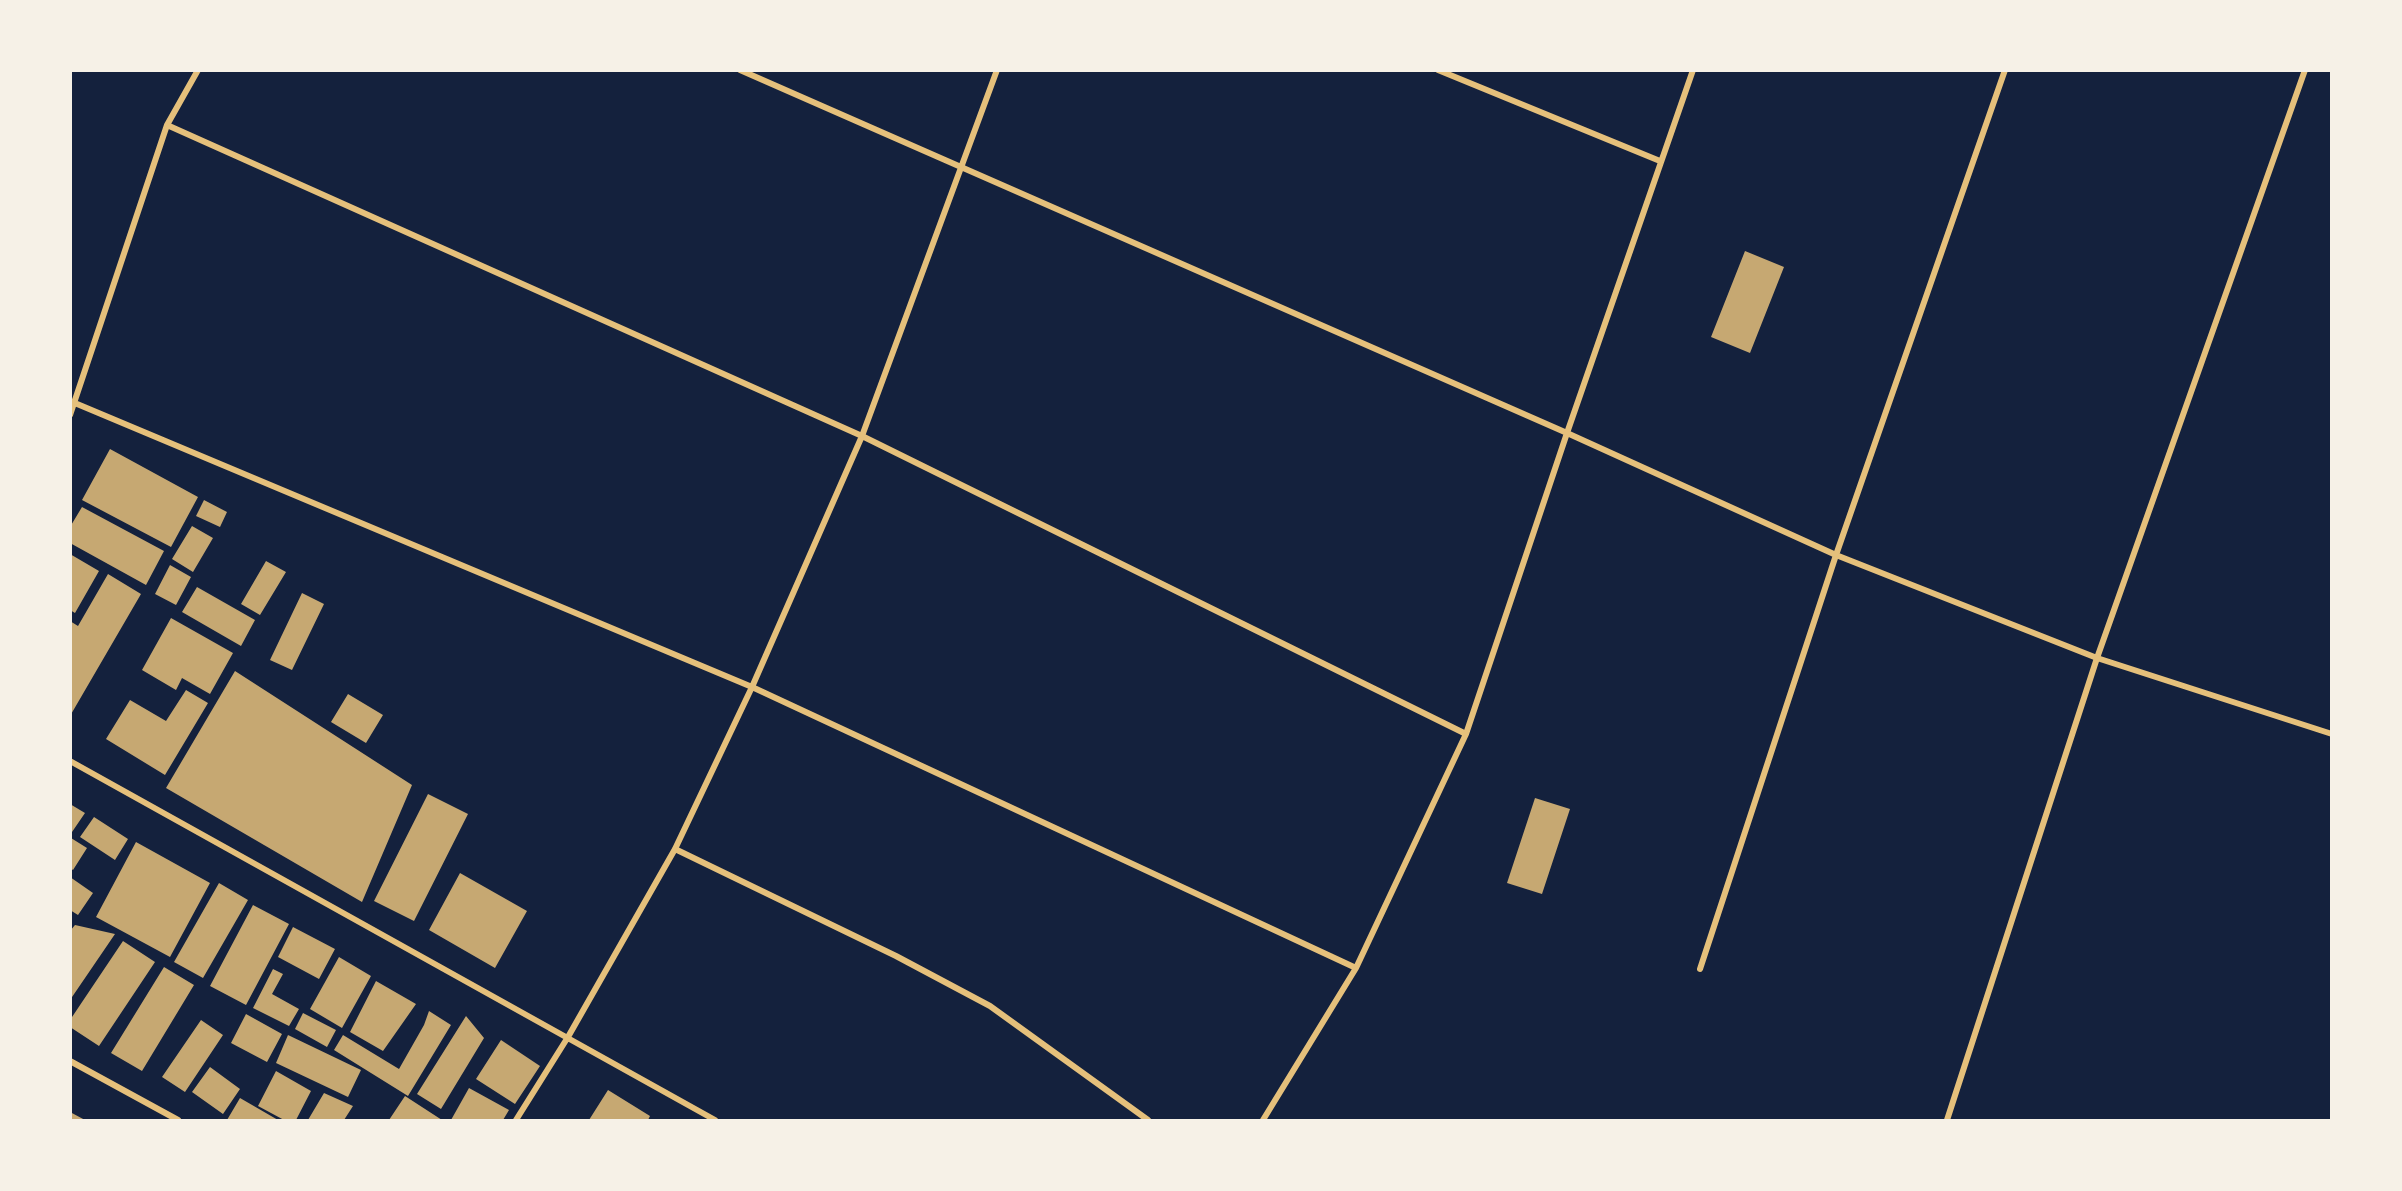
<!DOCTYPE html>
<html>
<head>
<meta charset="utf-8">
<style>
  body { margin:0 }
  #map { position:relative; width:2402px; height:1191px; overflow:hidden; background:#14213d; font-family:"Fira Sans",sans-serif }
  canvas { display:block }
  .frame { position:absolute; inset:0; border:72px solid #f6f1e7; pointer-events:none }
</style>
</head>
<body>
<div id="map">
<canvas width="2402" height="1191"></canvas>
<div class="frame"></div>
</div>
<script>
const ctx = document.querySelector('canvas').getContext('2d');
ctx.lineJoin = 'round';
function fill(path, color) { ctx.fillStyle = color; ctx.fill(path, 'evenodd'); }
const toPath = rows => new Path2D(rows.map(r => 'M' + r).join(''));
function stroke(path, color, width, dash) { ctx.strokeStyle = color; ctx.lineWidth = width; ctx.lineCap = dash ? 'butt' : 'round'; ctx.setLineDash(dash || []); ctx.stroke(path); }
const building = toPath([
  [1745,251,1784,267,1750,353,1711,337],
  [110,449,198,497,171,547,82,500],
  [204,500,227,512,220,527,196,516],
  [82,507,164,551,146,585,70,543,70,527],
  [192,526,213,538,193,572,172,559],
  [70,554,99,571,75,613,70,610],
  [266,561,286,572,260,615,241,604],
  [170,565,191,577,176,605,155,594],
  [108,574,141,594,70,716,70,621,78,626],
  [197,587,255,620,241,646,182,612],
  [302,593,324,604,292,670,270,660],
  [171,618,233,653,210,694,182,678,176,690,142,670],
  [235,671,412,785,362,902,166,788],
  [186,690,208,703,165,775,106,739,130,700,166,721],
  [348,694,383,715,366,743,331,722],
  [428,794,468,814,414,921,374,901],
  [1535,798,1570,809,1542,894,1507,883],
  [70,804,85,813,72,832,70,831],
  [94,817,128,839,115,860,80,837],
  [71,838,87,848,73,870,70,868],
  [136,842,210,883,170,957,96,917],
  [460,873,527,911,495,968,429,930],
  [70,877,93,893,78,915,70,910],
  [219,883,248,900,203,978,174,962],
  [253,905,289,924,246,1005,210,986],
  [75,925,115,934,70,1000,70,931],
  [293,927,335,949,319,979,278,957],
  [123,941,155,962,99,1046,70,1027,70,1020],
  [339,957,371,976,342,1028,310,1009],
  [164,967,194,985,142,1071,111,1053],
  [273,969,283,974,272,994,299,1009,289,1026,253,1008],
  [376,981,416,1004,383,1051,350,1032],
  [429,1011,451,1025,408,1096,334,1050,343,1035,399,1069,424,1025],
  [303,1013,336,1030,327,1047,295,1029],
  [246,1014,282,1034,267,1062,231,1043],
  [466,1016,484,1038,441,1109,417,1094],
  [201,1020,223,1035,185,1092,162,1077],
  [288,1035,361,1070,348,1097,276,1063],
  [501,1040,540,1066,515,1104,476,1079],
  [210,1067,240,1089,223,1114,192,1092],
  [276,1071,311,1091,296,1120,284,1120,258,1106],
  [469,1088,509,1110,503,1120,451,1120],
  [608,1090,650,1116,648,1120,589,1120],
  [324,1093,353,1106,344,1120,308,1120],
  [405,1096,442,1120,389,1120],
  [240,1098,278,1120,227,1120],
  [70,1112,85,1120,70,1120]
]);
const minor = toPath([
  [740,70,1567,433,1836,555,2097,658,2332,734],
  [1438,70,1660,161],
  [167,125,862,436,1466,734],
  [70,401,752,687,1356,968],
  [70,415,167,125,198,70],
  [70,761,715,1120],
  [675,849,896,956,990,1006,1148,1120],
  [1700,969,1836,555,2005,70],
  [70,1061,178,1120],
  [516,1120,568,1037,675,849,752,687,862,436,997,70],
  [1263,1120,1356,968,1466,734,1567,433,1693,70],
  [1947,1120,2097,658,2305,70]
]);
fill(building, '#c6a872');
stroke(minor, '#e5c07b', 6);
</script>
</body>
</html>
